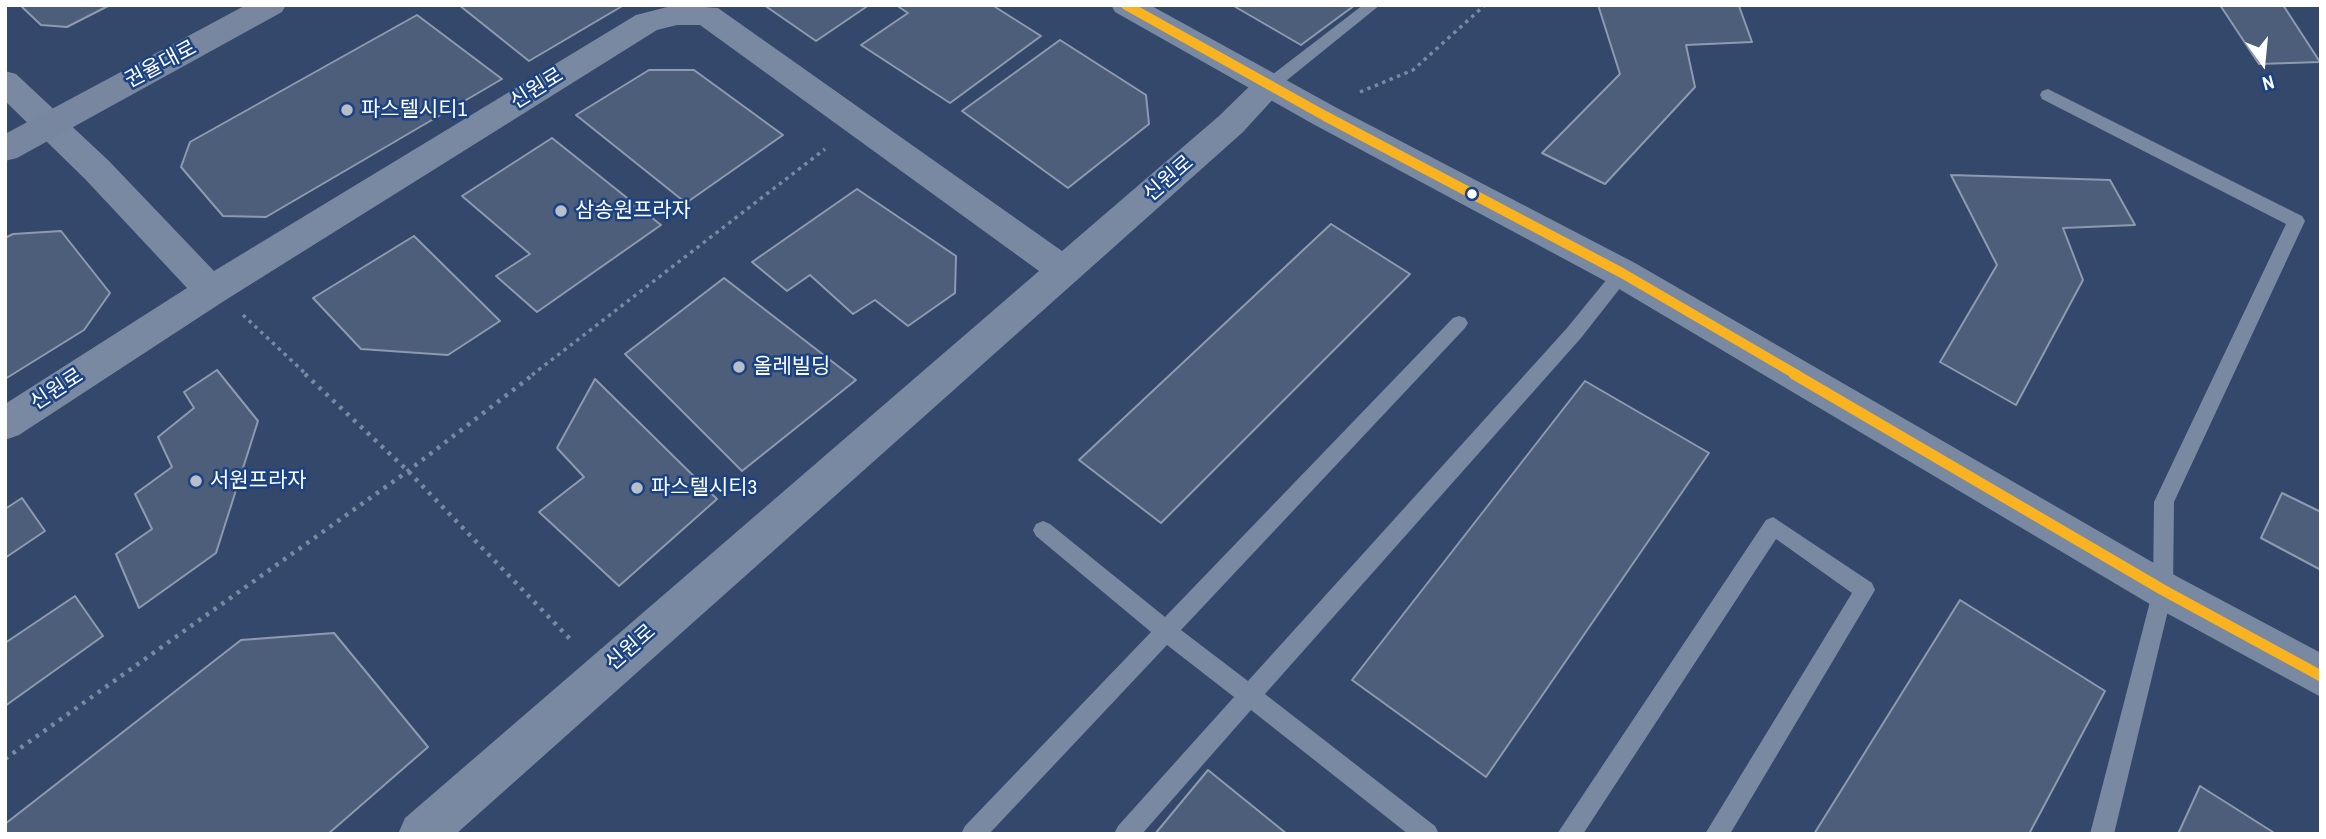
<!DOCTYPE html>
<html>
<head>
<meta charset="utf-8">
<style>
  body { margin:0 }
  #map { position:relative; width:2326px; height:839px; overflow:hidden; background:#33486b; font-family:"Archivo Narrow",sans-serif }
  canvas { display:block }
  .frame { position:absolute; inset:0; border:7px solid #fff; pointer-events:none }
  .north { position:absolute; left:2228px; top:28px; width:70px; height:70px; -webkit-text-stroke:5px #1b4283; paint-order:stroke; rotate:165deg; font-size:19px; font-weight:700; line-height:28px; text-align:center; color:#fff }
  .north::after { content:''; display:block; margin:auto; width:24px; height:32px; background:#fff; clip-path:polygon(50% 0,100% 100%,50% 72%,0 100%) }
</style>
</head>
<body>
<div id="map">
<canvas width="2326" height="839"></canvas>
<div class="frame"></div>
<div class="north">N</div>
</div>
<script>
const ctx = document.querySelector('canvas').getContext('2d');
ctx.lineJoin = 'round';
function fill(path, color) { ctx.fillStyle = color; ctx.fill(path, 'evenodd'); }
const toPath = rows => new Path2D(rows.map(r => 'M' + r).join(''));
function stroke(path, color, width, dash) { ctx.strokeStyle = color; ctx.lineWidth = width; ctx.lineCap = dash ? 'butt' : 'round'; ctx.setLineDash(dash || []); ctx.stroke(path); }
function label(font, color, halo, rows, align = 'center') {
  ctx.font = font + ' "Archivo Narrow","Noto Sans KR",sans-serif'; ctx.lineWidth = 5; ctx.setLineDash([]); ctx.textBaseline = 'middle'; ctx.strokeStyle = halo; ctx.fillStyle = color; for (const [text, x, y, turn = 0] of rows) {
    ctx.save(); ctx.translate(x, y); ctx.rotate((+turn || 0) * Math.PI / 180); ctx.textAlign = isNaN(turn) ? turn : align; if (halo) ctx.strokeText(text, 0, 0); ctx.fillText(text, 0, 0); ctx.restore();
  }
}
const building = toPath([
  [20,5,110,5,67,27,41,25,20,5],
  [459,5,624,5,529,61,459,5],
  [764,5,869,5,816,41,764,5],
  [896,5,992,5,1041,36,950,103,861,45,908,13,896,5],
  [1232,5,1355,5,1301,45,1232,5],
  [1598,5,1739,6,1752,42,1686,45,1695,87,1605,184,1542,153,1620,74,1598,5],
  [2220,5,2283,5,2320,62,2259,64,2220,5],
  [417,15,502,79,266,217,223,216,181,167,190,142,417,15],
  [1060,40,1146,95,1149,124,1068,188,962,111,1060,40],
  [649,70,694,70,783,135,686,203,576,115,649,70],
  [552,138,661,225,537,312,496,276,530,254,462,196,552,138],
  [1951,175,2110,180,2135,225,2063,228,2083,280,2016,405,1940,362,1997,265,1951,175],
  [857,189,956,256,955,293,908,326,875,300,853,314,810,275,787,291,752,262,857,189],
  [1331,224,1410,274,1161,523,1079,460,1331,224],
  [61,231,110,293,84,330,5,379,5,238,13,234,61,231],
  [414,236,500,321,448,355,361,349,313,298,414,236],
  [724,278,856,380,742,471,625,354,724,278],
  [217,370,258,421,216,553,139,608,116,554,152,529,135,494,172,467,158,437,194,408,184,392,217,370],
  [595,379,717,499,619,586,539,512,584,477,557,448,595,379],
  [1585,381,1709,453,1486,777,1352,680,1585,381],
  [2282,493,2321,512,2321,570,2261,538,2282,493],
  [22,498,45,531,5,558,5,509,22,498],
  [75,596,103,636,5,706,5,643,75,596],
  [1960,600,2105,691,2029,834,1814,834,1960,600],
  [334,633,428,747,328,834,5,834,5,824,241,640,334,633],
  [1208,770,1287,834,1155,834,1208,770],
  [2200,786,2276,834,2178,834,2200,786]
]);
const pathFar1 = toPath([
  [1360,92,1413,70,1485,5],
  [243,315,307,375],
  [532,375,825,149]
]);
const path = toPath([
  [305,374,408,471,571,640],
  [5,759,408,471,534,374]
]);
const service = toPath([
  [1363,5,1380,5,1276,89,1264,89,1262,85,1264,81,1363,5],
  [2048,89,2302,216,2305,221,2174,502,2173,590,2114,834,2090,834,2153,590,2154,502,2286,224,2042,99,2040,95,2042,91,2048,89],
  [1622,266,1628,268,1631,273,1628,278,1581,338,1265,694,1435,826,1439,834,1408,834,1251,710,1142,834,1114,834,1118,826,1234,697,1167,645,989,834,961,834,965,826,1151,632,1036,536,1033,530,1036,524,1043,521,1050,524,1165,617,1453,318,1459,316,1465,318,1468,323,1465,328,1181,630,1248,681,1567,328,1616,268,1622,266],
  [1773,517,1872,583,1875,590,1730,834,1705,834,1852,593,1776,539,1583,834,1557,834,1766,520,1773,517]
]);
const minor = toPath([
  [675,5,718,8,1062,251,1219,116,1259,77,1270,74,1281,77,1286,85,1243,132,456,834,398,834,405,818,1039,271,700,25,677,25,657,30,224,301,19,435,5,440,5,404,187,288,85,179,5,101,5,71,16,74,109,161,214,271,636,15,675,5]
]);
const tertiary = toPath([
  [1111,5,1150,5,1337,108,1635,263,2178,577,2321,653,2321,697,2148,603,1609,283,1313,124,1115,12,1111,5]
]);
const primary = toPath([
  [246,5,286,5,282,12,17,158,5,161,5,134,246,5]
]);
const bus1Far1 = toPath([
  [1126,5,1325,116,1622,273,1797,375]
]);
const bus1 = toPath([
  [1794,374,2163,590,2321,676]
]);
const markers = [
  [347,110,7,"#b8bfcb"],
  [1472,194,6,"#fff"],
  [561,211,7,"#b8bfcb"],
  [739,367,7,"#b8bfcb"],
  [196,481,7,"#b8bfcb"],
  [637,488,7,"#b8bfcb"]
];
const streetNames = [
  ["권율대로",161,65,-28],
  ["신원로",537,89,-32],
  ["신원로",1169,179,-41],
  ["신원로",57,390,-33],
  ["신원로",631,648,-41]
];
const poiNames = [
  ["파스텔시티1",361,110],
  ["삼송원프라자",575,211],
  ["올레빌딩",753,367],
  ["서원프라자",210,481],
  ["파스텔시티3",651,488]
];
fill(building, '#4d5e7a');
stroke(building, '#8d9aaf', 2);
stroke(pathFar1, '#7989a1', 3.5, [3.5, 4.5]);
stroke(path, '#7989a1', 4.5, [3.5, 6]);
fill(service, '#7989a1');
fill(minor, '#7989a1');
fill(tertiary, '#7989a1');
fill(primary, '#78879f');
stroke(bus1Far1, '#f9b220', 10);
stroke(bus1, '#f9b220', 11);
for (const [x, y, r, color] of markers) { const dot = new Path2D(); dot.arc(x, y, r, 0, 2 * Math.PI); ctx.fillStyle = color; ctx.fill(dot); stroke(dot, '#1b4283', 2.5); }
label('21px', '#fff', '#1b4283', streetNames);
label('21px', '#fff', '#1b4283', poiNames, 'left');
</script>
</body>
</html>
